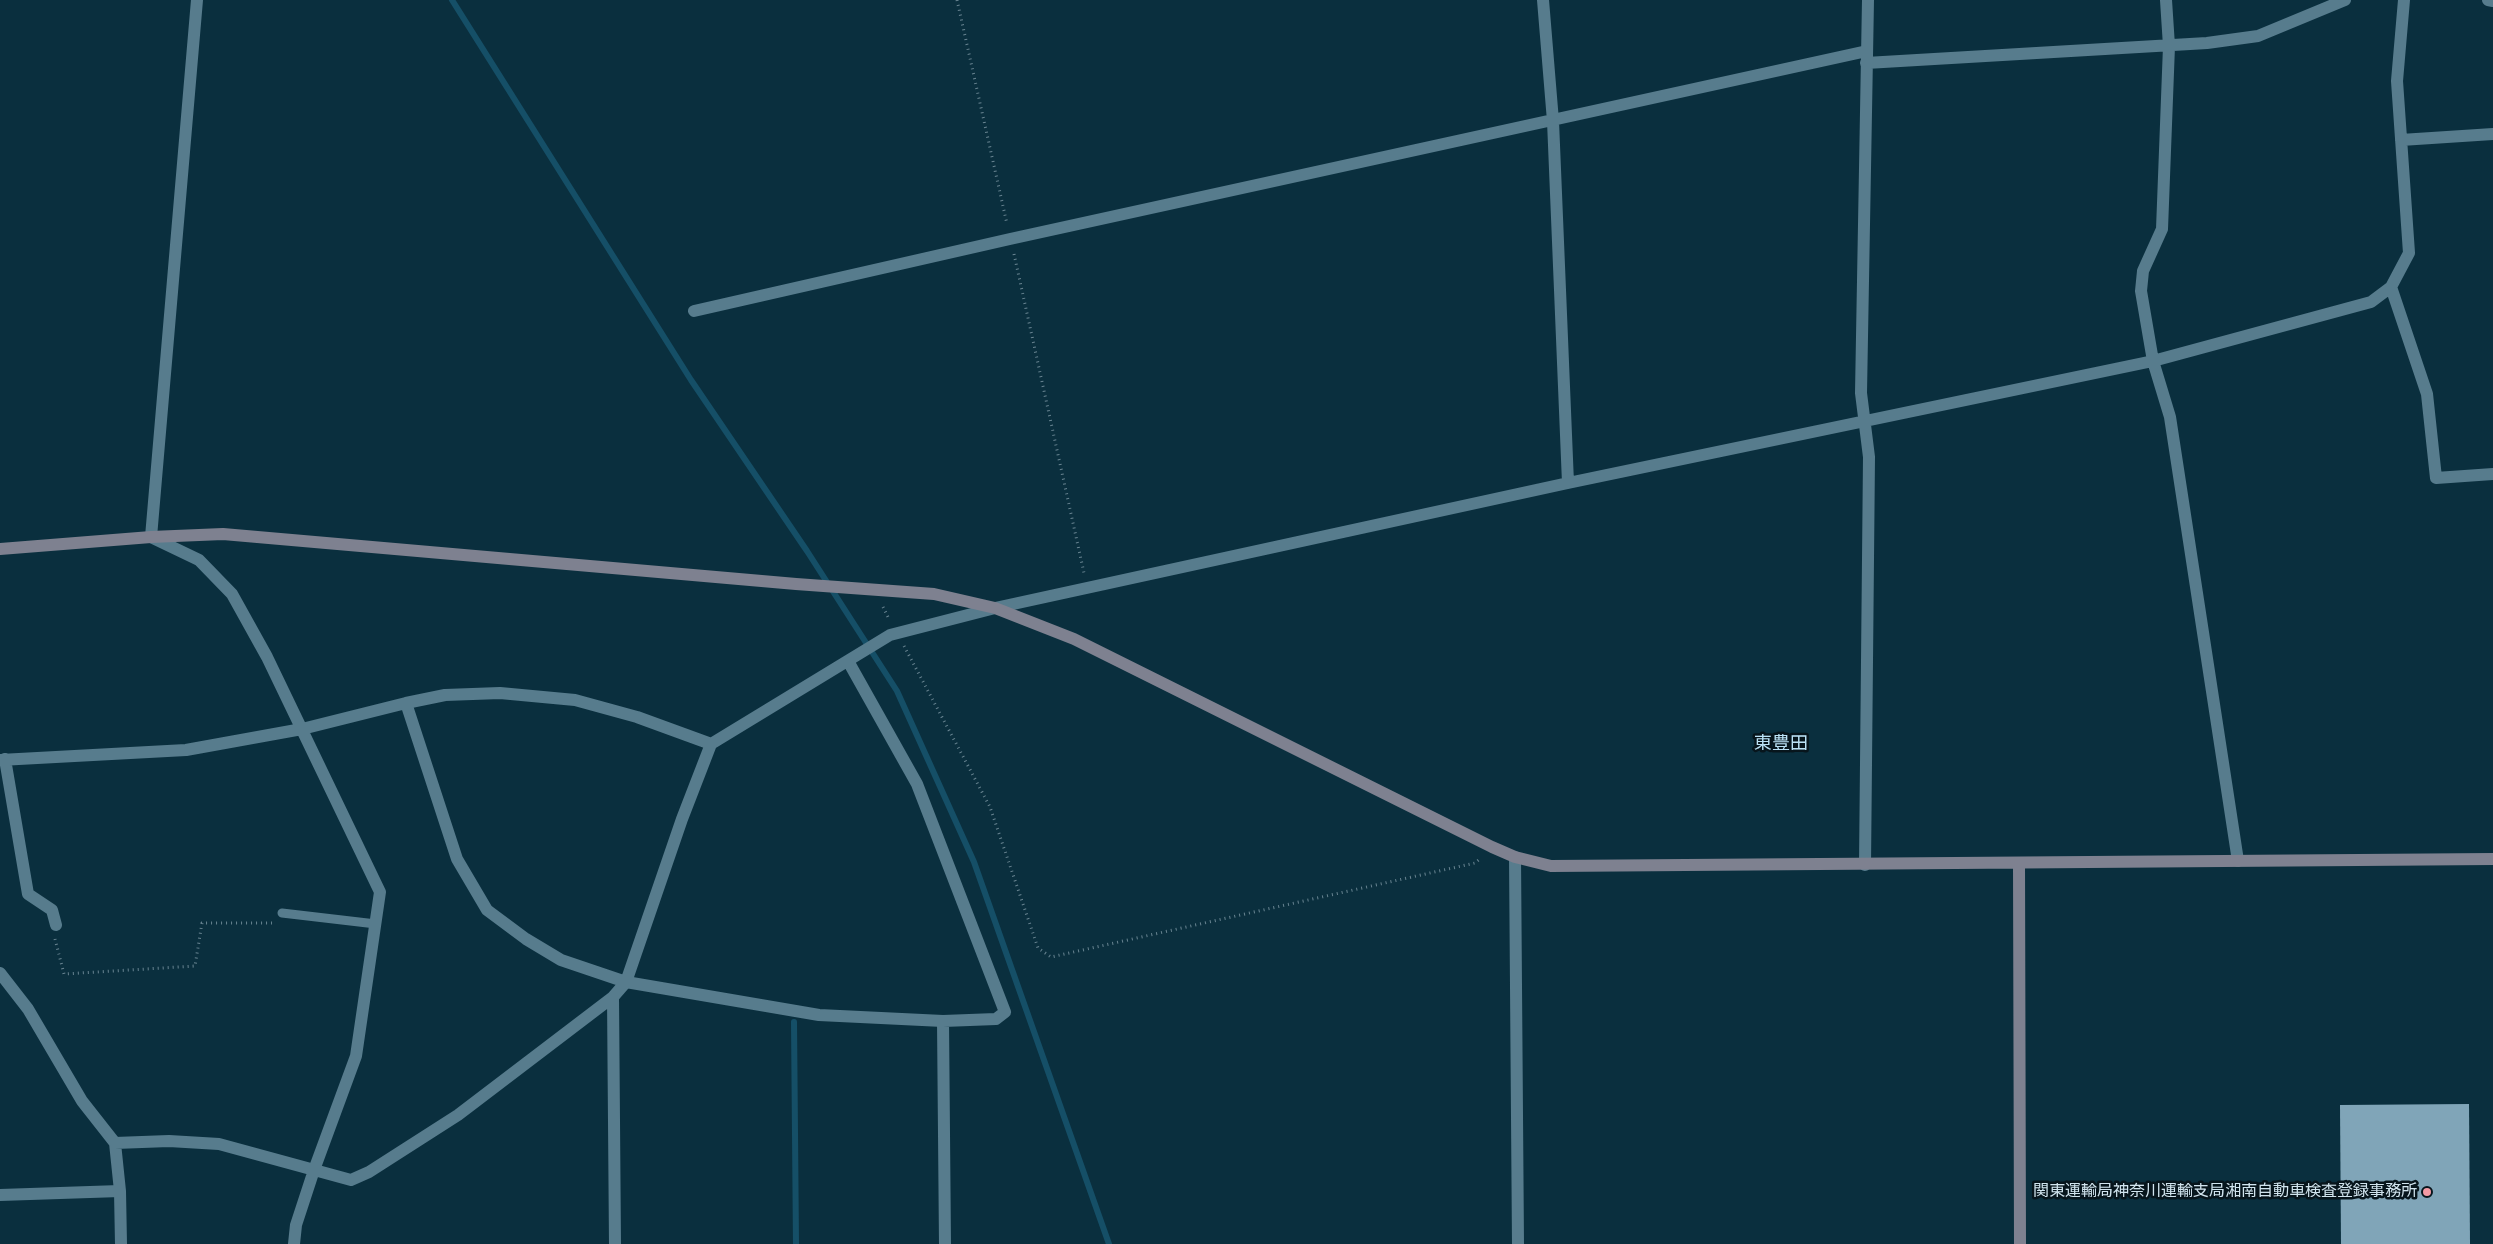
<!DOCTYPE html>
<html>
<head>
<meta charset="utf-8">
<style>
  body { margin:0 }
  canvas { display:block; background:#0a2f3e }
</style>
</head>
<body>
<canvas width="2493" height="1244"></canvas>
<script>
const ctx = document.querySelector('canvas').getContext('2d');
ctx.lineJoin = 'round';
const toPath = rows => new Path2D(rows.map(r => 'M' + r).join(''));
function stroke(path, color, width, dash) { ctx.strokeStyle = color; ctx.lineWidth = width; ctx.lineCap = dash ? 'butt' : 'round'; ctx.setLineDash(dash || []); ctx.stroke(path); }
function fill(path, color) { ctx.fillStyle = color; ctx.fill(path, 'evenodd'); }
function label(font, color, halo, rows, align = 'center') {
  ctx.font = font + ' "Sofia Sans Condensed","Noto Sans JP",sans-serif'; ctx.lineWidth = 5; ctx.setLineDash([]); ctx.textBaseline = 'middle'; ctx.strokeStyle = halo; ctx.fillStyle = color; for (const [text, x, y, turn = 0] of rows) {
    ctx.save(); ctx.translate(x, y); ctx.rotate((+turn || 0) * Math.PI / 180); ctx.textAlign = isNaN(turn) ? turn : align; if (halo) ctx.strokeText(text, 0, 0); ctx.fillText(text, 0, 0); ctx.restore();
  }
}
const stream = toPath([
  [452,0,691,380,807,551,897,691,974,862,1109,1244],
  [794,1022,796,1244]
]);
const building = toPath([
  [2469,1104,2470,1244,2341,1244,2340,1105]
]);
const path = toPath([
  [957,0,1007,224],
  [1014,254,1084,573],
  [883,607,889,619],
  [904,646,990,807,1038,948,1051,957,1475,863,1481,858],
  [55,939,64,974,195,966,202,923,272,923]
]);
const lane = toPath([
  [282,913,376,924]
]);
const street = toPath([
  [197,0,151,537,199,560,232,594,267,657,380,892,356,1056,314,1170,296,1225,294,1244],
  [1543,0,1553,121,1568,483],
  [2166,0,2169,46,2162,229,2143,271,2141,291,2153,361,2170,417,2238,861],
  [2404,0,2397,81,2409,253,2391,287,2427,394,2436,478,2493,474],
  [2488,0,2493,1],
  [1866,63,2207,43,2258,36,2345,0],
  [2401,140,2493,134],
  [694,311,1010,239,1867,51],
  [848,661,917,784,1005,1012,996,1019,943,1021],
  [711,744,637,717,575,700,500,693,445,695,406,703,457,859,487,910,526,939,561,960,626,982,819,1015,943,1021,945,1244],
  [5,759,28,894,52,910,56,925],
  [0,760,186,750,302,729,406,703],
  [1515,857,1518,1244],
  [1865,865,1869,457,1861,393,1868,0],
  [0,973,28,1009,82,1101,115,1143,120,1191,121,1244],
  [115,1143,169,1141,219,1144,351,1180,369,1172,458,1115,613,997],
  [0,1195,120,1191],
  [615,1244,613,997,626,982,682,819,711,744,890,635,995,608,1568,483,2153,361,2371,302,2391,287]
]);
const secondary = toPath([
  [0,549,151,537,223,534,796,584,934,594,995,608,1074,639,1492,847,1515,857,1551,866,2493,859],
  [2019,864,2020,1244]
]);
const markers = [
  [2427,1192,5,"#f49aa4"]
];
const poiNames = [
  ["関東運輸局神奈川運輸支局湘南自動車検査登録事務所",2417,1192]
];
const neighbourhoodNames = [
  ["東豊田",1781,744]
];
stroke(stream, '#154f67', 6);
fill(building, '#80a5b8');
stroke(path, '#688491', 3, [1, 4]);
stroke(lane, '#577c8d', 9);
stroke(street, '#577c8d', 12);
stroke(secondary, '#7e8190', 12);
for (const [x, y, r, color] of markers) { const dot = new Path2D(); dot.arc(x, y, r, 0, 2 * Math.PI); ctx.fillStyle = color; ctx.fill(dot); stroke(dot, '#07151c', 2); }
label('16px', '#d1e4ee', '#07151c', poiNames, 'right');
label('18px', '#bbe2f6', '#07151c', neighbourhoodNames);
</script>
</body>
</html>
